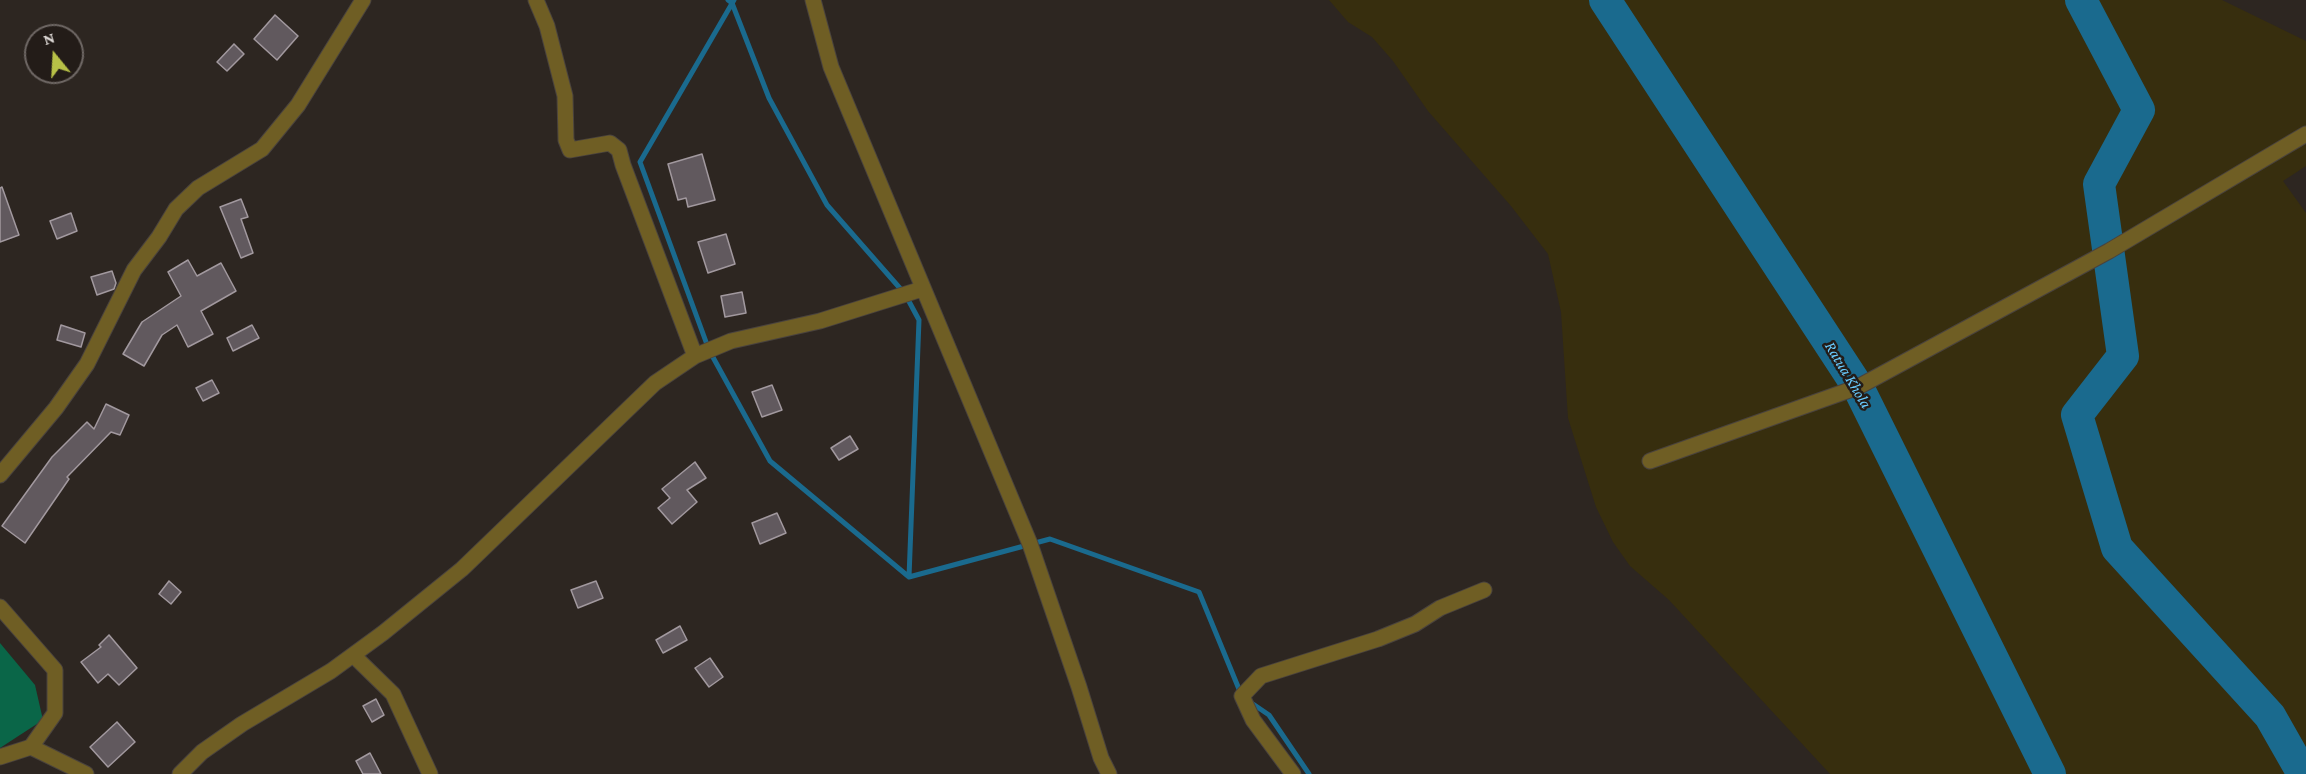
<!DOCTYPE html>
<html>
<head>
<meta charset="utf-8">
<style>
  body { margin:0 }
  #map { position:relative; width:2306px; height:774px; overflow:hidden; background:#2d2621; font-family:"Crimson Pro",serif }
  canvas { display:block }
  .north { position:absolute; left:24px; top:24px; width:60px; height:60px; box-sizing:border-box; background:#231c18; border:2px solid #6f6865; border-radius:50%; rotate:342deg; font-size:16px; font-weight:700; line-height:24px; text-align:center; color:#e0dbd8 }
  .north::after { content:''; display:block; margin:auto; width:21px; height:27px; background:#b8c147; clip-path:polygon(50% 0,100% 100%,50% 72%,0 100%) }
</style>
</head>
<body>
<div id="map">
<canvas width="2306" height="774"></canvas>
<div class="north">N</div>
</div>
<script>
const ctx = document.querySelector('canvas').getContext('2d');
ctx.lineJoin = 'round';
function fill(path, color) { ctx.fillStyle = color; ctx.fill(path, 'evenodd'); }
const toPath = rows => new Path2D(rows.map(r => 'M' + r).join(''));
function stroke(path, color, width, dash) { ctx.strokeStyle = color; ctx.lineWidth = width; ctx.lineCap = dash ? 'butt' : 'round'; ctx.setLineDash(dash || []); ctx.stroke(path); }
function label(font, color, halo, rows, align = 'center') {
  ctx.font = font + ' "Crimson Pro",serif'; ctx.lineWidth = 5; ctx.setLineDash([]); ctx.textBaseline = 'middle'; ctx.strokeStyle = halo; ctx.fillStyle = color; for (const [text, x, y, turn = 0] of rows) {
    ctx.save(); ctx.translate(x, y); ctx.rotate((+turn || 0) * Math.PI / 180); ctx.textAlign = isNaN(turn) ? turn : align; if (halo) ctx.strokeText(text, 0, 0); ctx.fillText(text, 0, 0); ctx.restore();
  }
}
const forest = toPath([
  [0,643,35,685,43,720,0,748]
]);
const sand = toPath([
  [1329,0,2222,0,2306,41,2306,166,2283,181,2306,213,2306,774,1830,774,1669,600,1630,566,1613,542,1596,507,1568,418,1561,312,1548,254,1511,206,1428,111,1393,61,1372,37,1348,22]
]);
const stream = toPath([
  [728,0,732,3,769,98,827,205,905,294,919,320,909,577],
  [734,0,640,162,709,350,770,461,909,577,1050,539,1199,592,1241,694],
  [1250,702,1269,715,1309,774]
]);
const river = toPath([
  [1605,0,1858,387,2050,774],
  [2081,0,2139,110,2099,184,2123,356,2077,415,2117,548,2270,716,2303,774]
]);
const building = toPath([
  [275,15,298,36,277,60,254,39,275,15],
  [234,44,244,54,227,71,217,62,234,44],
  [702,154,715,200,688,207,686,198,678,200,668,164,702,154],
  [2,187,19,235,0,242,0,188,2,187],
  [241,199,248,217,241,219,253,253,241,258,220,207,241,199],
  [71,213,77,231,57,239,50,221,71,213],
  [726,234,735,264,708,273,698,242,726,234],
  [188,260,197,276,221,263,236,291,201,311,213,334,188,347,177,325,162,335,144,366,123,354,142,322,181,296,168,272,188,260],
  [112,271,116,283,114,289,97,295,91,277,112,271],
  [742,292,746,313,725,317,721,296,742,292],
  [61,325,85,333,81,347,57,340,61,325],
  [252,325,259,338,233,351,227,338,252,325],
  [212,380,219,393,203,401,196,388,212,380],
  [772,385,782,410,762,417,752,392,772,385],
  [106,404,129,415,120,435,111,432,67,477,69,479,25,543,2,526,52,457,87,422,94,429,106,404],
  [850,436,858,449,839,460,831,448,850,436],
  [695,462,706,478,687,490,697,502,672,524,658,508,670,498,662,489,695,462],
  [777,513,786,533,760,544,752,523,777,513],
  [169,581,181,592,171,604,159,594,169,581],
  [596,581,603,598,578,608,571,590,596,581],
  [680,626,687,640,663,653,656,640,680,626],
  [109,635,137,668,119,685,108,674,98,683,81,662,101,647,99,645,109,635],
  [710,658,723,677,709,687,695,668,710,658],
  [376,699,384,715,372,722,363,706,376,699],
  [117,722,135,742,108,767,90,747,117,722],
  [370,753,381,774,363,774,356,761,370,753]
]);
const street = toPath([
  [813,0,831,67,1030,544,1079,687,1101,758,1109,774],
  [695,356,731,341,820,321,922,289],
  [1650,461,1858,387,2109,251,2306,134],
  [0,475,56,408,87,364,134,270,159,237,176,209,198,188,262,149,298,105,363,0],
  [0,607,55,670,55,713,31,747,0,757],
  [353,655,393,694,430,774],
  [31,747,86,774],
  [180,774,202,752,242,724,331,671,383,633,462,569,655,383,695,356,623,165,619,150,610,143,570,150,566,140,565,96,547,26,536,0],
  [1293,774,1253,720,1242,696,1261,676,1378,639,1415,624,1440,608,1484,590]
]);
const waterNames = [
  ["Ratua Khola",1848,375,59]
];
fill(forest, '#0a6648');
fill(sand, '#372e0e');
stroke(stream, '#1a6a8e', 5);
stroke(river, '#1a6a8e', 32);
fill(building, '#61595e');
stroke(building, '#a2999f', 1.5);
stroke(street, '#4a433e', 17);
stroke(street, '#6f5e24', 15);
label('italic 16px', '#68cafd', '#231c18', waterNames);
</script>
</body>
</html>
